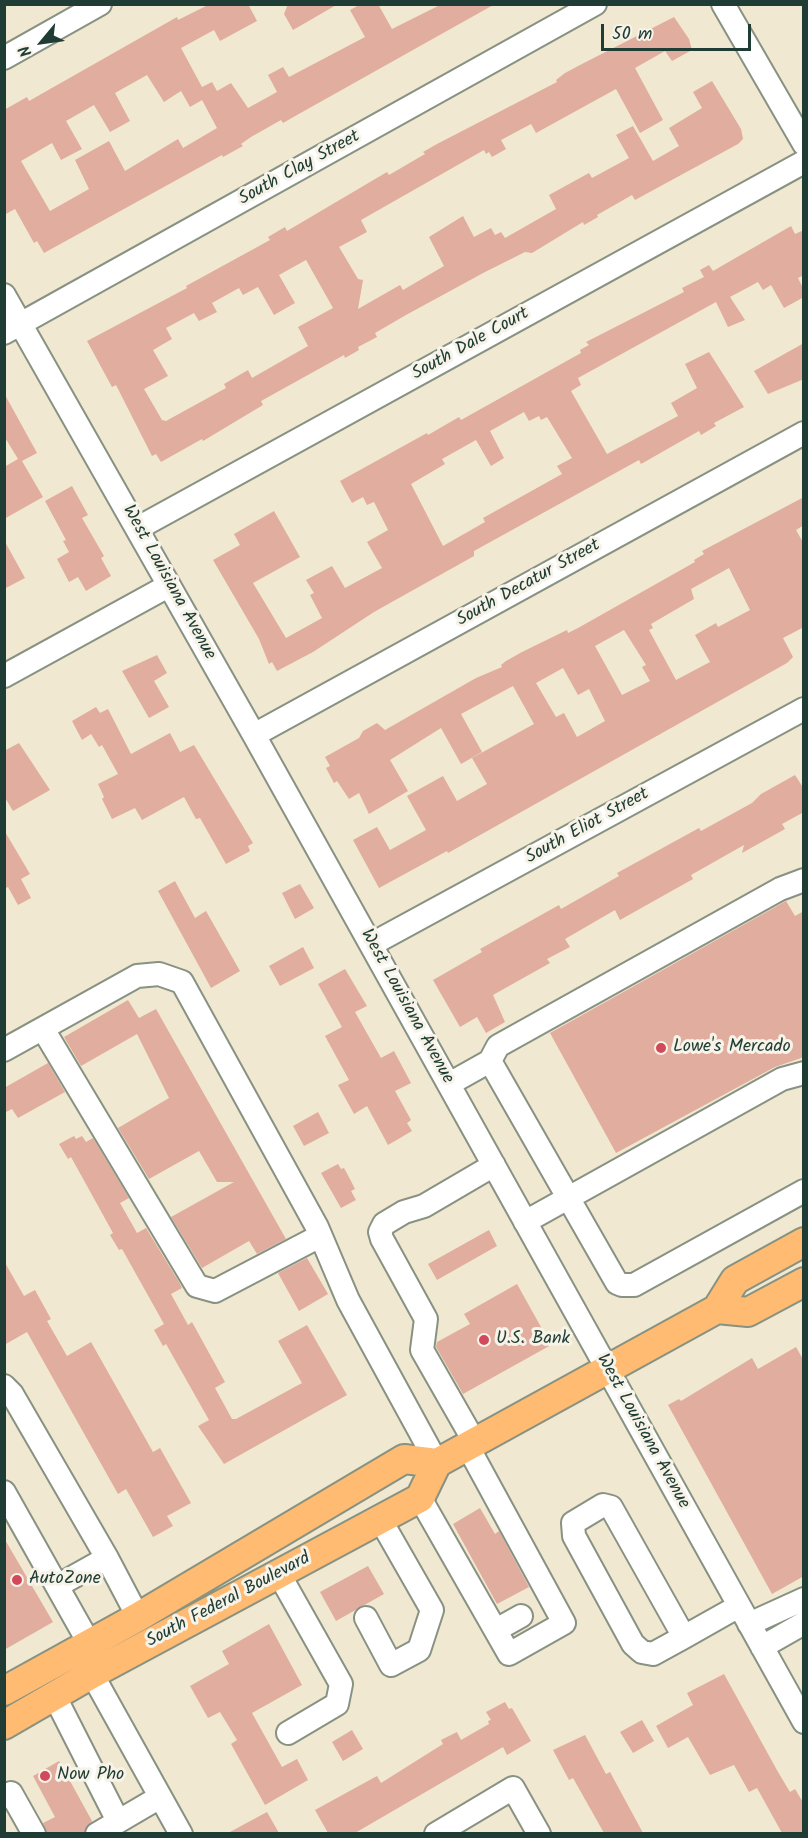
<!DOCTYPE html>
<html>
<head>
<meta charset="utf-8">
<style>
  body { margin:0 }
  #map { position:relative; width:808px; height:1838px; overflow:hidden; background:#f0e8d0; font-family:Kalam,sans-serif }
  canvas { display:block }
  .frame { position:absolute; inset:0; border:6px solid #1f3d34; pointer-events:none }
  .north { position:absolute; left:12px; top:12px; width:60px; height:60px; -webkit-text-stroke:4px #f7f3e8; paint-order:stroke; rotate:241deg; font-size:16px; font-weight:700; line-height:24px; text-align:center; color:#1f3d34 }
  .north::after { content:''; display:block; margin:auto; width:21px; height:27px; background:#1f3d34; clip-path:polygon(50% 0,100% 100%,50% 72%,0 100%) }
  .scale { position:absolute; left:601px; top:24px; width:150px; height:27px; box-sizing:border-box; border:3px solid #1f3d34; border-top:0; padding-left:8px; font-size:18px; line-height:21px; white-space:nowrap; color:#1f3d34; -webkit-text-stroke:4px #f7f3e8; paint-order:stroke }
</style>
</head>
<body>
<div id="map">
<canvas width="808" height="1838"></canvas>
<div class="frame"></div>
<div class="north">N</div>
<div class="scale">50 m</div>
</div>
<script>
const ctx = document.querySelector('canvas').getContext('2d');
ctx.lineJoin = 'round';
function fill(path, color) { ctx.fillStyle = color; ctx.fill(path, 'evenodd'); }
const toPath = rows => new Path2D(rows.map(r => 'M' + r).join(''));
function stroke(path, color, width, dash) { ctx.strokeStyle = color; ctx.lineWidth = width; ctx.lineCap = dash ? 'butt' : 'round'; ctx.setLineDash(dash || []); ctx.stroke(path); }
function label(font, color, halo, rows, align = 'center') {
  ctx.font = font + ' Kalam,sans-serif'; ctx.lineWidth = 6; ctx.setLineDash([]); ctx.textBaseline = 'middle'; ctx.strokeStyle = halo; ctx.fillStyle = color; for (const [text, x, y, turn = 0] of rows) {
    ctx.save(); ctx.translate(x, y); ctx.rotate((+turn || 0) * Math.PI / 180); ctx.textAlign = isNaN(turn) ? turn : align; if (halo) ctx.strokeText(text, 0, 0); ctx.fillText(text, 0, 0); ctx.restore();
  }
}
const building = toPath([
  [210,4,248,4,257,21,220,41,214,30,181,48,202,87,212,82,217,91,231,83,248,108,277,92,268,75,283,67,289,77,365,37,350,10,361,4,378,4,392,29,442,4,495,4,297,115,283,123,281,120,251,137,241,144,243,146,223,157,222,155,44,253,37,241,34,243,15,209,4,215,4,110,27,97,29,101,177,17,178,20],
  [147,75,164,102,181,91,190,107,202,100,217,128,183,148,178,139,125,171,109,141,75,160,89,189,50,211,21,161,52,143,61,160,82,149,66,121,94,105,110,132,130,121,115,93],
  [288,4,338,4,293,30,284,14],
  [674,17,689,39,692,50,672,61,665,51,635,68,663,120,640,133,616,89,536,133,531,124,501,140,506,149,492,157,489,152,486,154,484,150,361,220,367,232,339,247,358,279,363,280,358,309,400,285,403,290,444,266,429,237,463,216,474,237,491,228,495,235,501,232,505,238,556,209,549,195,589,173,592,178,629,158,616,135,633,126,653,161,679,146,669,128,702,108,693,92,712,81,741,129,743,139,738,144,635,200,632,195,597,215,598,217,584,225,583,222,532,253,525,252,485,272,406,315,375,333,377,337,358,347,359,350,345,358,344,355,261,401,263,405,203,441,202,439,161,462,156,454,152,456,116,385,112,387,87,341,187,288,186,286,270,240,268,237,285,227,287,231,387,172,389,175,425,154,423,152,437,144,557,82,556,80,565,73,580,65],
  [306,260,333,308,298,327,308,346,252,378,248,370,224,384,226,388,166,421,162,420,144,389,168,376,153,350,172,339,166,328,194,313,199,321,217,312,212,303,239,288,243,295,258,287,274,315,295,303,279,275],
  [791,226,795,234,804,230,804,275,798,278,804,290,804,297,784,308,771,285,763,290,758,282,730,297,745,320,728,327,716,302,578,378,581,385,571,391,607,454,678,416,671,403,697,388,685,364,709,352,744,407,714,423,716,426,701,435,699,431,641,464,639,460,474,551,474,556,374,612,313,652,277,671,272,662,269,664,259,639,213,560,240,545,234,534,274,511,300,557,253,583,286,638,322,618,310,595,314,593,306,580,332,566,345,588,382,568,367,542,388,530,374,502,367,505,363,497,352,503,340,481,427,433,428,435,459,417,461,420,470,415,581,353,580,350,589,345,586,342,684,292,682,288,704,277,700,270,709,265,713,271],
  [524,412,529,421,539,416,541,420,547,417,572,458,557,466,562,474,483,518,485,522,443,546,411,484,445,464,442,459,476,440,491,466,504,458,490,431],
  [804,343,804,379,768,394,754,371],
  [4,393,37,453,22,461,43,497,4,519,4,467,18,459,4,436],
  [72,486,88,515,82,518,104,556,101,558,111,576,86,591,78,577,69,582,57,559,69,552,63,541,66,540,45,501],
  [804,497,804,525,796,530,804,544,804,627,783,638,793,657,787,663,448,853,447,851,379,888,353,840,377,827,390,850,426,830,407,796,443,776,457,801,487,784,472,758,534,724,513,686,461,714,482,752,461,764,441,728,390,760,408,791,369,814,359,793,349,799,337,781,334,783,326,768,330,766,325,757,359,738,363,731,377,723,385,730,476,678,502,667,501,665,506,661,522,652,567,630,568,633,578,628,695,562,694,560,704,554,702,551],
  [729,568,750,610,718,627,716,623,695,635,710,662,676,680,649,630,653,628,651,624,694,599,691,589],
  [624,630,646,665,642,667,650,681,622,695,595,646],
  [563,668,578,695,589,689,605,721,577,737,564,713,556,717,536,683],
  [4,540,25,578,4,589],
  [157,655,167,673,154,681,169,707,149,718,122,671],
  [96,707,100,713,108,709,131,754,170,733,180,752,194,745,253,843,248,846,250,851,226,864,200,818,196,819,184,797,142,820,135,808,112,819,102,799,104,797,98,784,118,774,102,745,99,747,91,734,82,740,72,721],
  [19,743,50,790,13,811,4,796,4,751],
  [795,775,804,789,804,812,782,824,785,829,742,853,744,845,691,875,693,879,620,920,615,910,565,939,570,947,547,959,550,963,493,995,505,1022,486,1033,477,1017,460,1027,433,980,482,952,480,949,525,924,559,905,561,909,619,876,617,873,699,828,701,831,752,803,761,794],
  [4,830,30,874,21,879,31,898,18,905,8,887,4,889],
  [175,881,195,918,206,911,240,971,211,988,158,891],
  [300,884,314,908,295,919,282,893],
  [786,901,795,916,804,911,804,1057,775,1067,616,1153,550,1033],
  [303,947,314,968,280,986,269,966],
  [345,969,367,1006,355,1012,381,1058,394,1051,411,1083,395,1091,411,1120,407,1123,412,1131,388,1145,367,1106,354,1114,338,1085,349,1080,325,1036,342,1027,318,984],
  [128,1000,139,1018,156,1009,286,1239,257,1254,249,1241,202,1268,171,1217,234,1182,217,1182,199,1151,149,1179,118,1128,169,1098,137,1034,81,1066,64,1037],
  [48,1063,65,1092,18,1118,12,1109,4,1113,4,1088],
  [318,1112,329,1133,304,1146,293,1126],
  [74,1136,76,1139,82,1136,86,1142,93,1138,129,1198,120,1203,137,1233,146,1228,179,1282,182,1288,171,1294,188,1325,192,1322,225,1382,215,1388,232,1419,236,1419,302,1383,278,1341,307,1325,347,1395,224,1464,198,1426,209,1420,166,1344,163,1346,154,1330,164,1324,122,1249,119,1250,110,1235,113,1233,71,1157,68,1159,59,1144],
  [338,1164,341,1169,344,1168,351,1181,355,1189,351,1191,356,1200,341,1208,321,1173],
  [489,1230,497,1246,437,1280,428,1264],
  [307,1258,328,1294,299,1311,278,1273],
  [4,1261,24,1296,35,1290,51,1319,47,1321,67,1356,91,1342,153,1452,160,1448,191,1503,167,1516,173,1526,153,1537,126,1489,118,1494,27,1332,4,1345],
  [517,1284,551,1345,463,1394,436,1347,437,1342,470,1324,464,1314],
  [796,1347,804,1361,804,1576,772,1594,668,1405,679,1399,681,1401,752,1358,758,1369],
  [480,1508,495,1534,499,1531,529,1587,497,1604,453,1524],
  [4,1538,53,1622,4,1650],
  [368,1566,384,1594,336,1621,320,1592],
  [269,1624,302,1685,252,1713,282,1767,297,1759,308,1780,265,1805,231,1744,237,1740,220,1712,208,1718,190,1686,229,1664,222,1651],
  [724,1674,778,1772,790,1792,795,1789,804,1804,804,1833,782,1833,757,1788,749,1792,734,1765,710,1775,688,1737,668,1748,656,1726,693,1705,687,1693],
  [505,1702,509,1709,512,1708,531,1741,507,1755,503,1747,355,1833,328,1833,315,1810,377,1776,381,1783,443,1744,441,1740,457,1732,461,1740,489,1724,488,1721,491,1720,486,1712],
  [642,1720,654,1741,633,1753,620,1732],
  [352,1730,363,1749,343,1761,332,1742],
  [585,1735,606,1774,610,1772,643,1833,604,1833,573,1778,569,1780,553,1750],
  [59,1761,92,1821,84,1833,47,1833,43,1823,55,1817,33,1776],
  [267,1812,279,1833,228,1833]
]);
const minor = toPath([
  [723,4,804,144],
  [4,58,100,4],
  [4,295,254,735,804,1722],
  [4,333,595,4],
  [138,528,804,162],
  [4,676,168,586],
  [254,735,804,433],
  [372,944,804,709],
  [43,1029,197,1286,215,1291,320,1236],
  [4,1050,137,976,159,974,182,982,317,1227,348,1300,437,1463],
  [490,1061,617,1283,622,1285,634,1285,804,1191],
  [449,1084,490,1061,498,1046,780,889,804,880],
  [525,1222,782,1079,804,1073],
  [4,1386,12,1394,107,1558,138,1617],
  [474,1441,422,1350,426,1319,382,1239,380,1232,384,1224,404,1212,424,1206,494,1165],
  [4,1492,89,1643],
  [420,1498,509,1654,564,1623,467,1445],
  [279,1574,341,1684,337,1704,288,1733],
  [57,1586,107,1558],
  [366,1618,391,1665,419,1650,432,1610,380,1519],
  [749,1624,804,1599],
  [496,1630,521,1616],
  [684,1637,611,1507,603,1505,573,1523,574,1536,633,1644,642,1652,653,1654,684,1637,739,1606],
  [762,1647,804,1623],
  [92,1674,181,1834],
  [54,1695,118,1821],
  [4,1797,11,1793,34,1834],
  [97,1834,160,1797],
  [436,1834,513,1788,539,1834]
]);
const major = toPath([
  [717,1309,748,1312,804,1282],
  [4,1691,138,1617,404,1459,437,1463],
  [4,1725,92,1674,420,1498,437,1463,717,1309,735,1280,804,1242]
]);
const markers = [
  [661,1048,6,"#d1495b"],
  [484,1340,6,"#d1495b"],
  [17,1580,6,"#d1495b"],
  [45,1776,6,"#d1495b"]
];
const streetNames = [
  ["South Clay Street",300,169,-29],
  ["South Dale Court",471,345,-29],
  ["West Louisiana Avenue",168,583,61],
  ["South Decatur Street",529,584,-29],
  ["South Eliot Street",588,827,-29],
  ["West Louisiana Avenue",406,1007,61],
  ["West Louisiana Avenue",642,1432,61],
  ["South Federal Boulevard",229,1601,-28]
];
const poiNames = [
  ["Lowe's Mercado",673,1048],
  ["U.S. Bank",496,1340],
  ["AutoZone",29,1580],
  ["Now Pho",57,1776]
];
fill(building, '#e1ad9f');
stroke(minor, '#889282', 26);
stroke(major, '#889282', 32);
stroke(minor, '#fff', 22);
stroke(major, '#ffbb71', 28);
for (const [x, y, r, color] of markers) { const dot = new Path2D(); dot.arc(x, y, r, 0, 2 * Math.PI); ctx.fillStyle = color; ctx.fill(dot); stroke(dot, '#f7f3e8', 2); }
label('18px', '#1f3d34', '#f7f3e8', streetNames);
label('18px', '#1f3d34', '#f7f3e8', poiNames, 'left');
</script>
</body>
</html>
